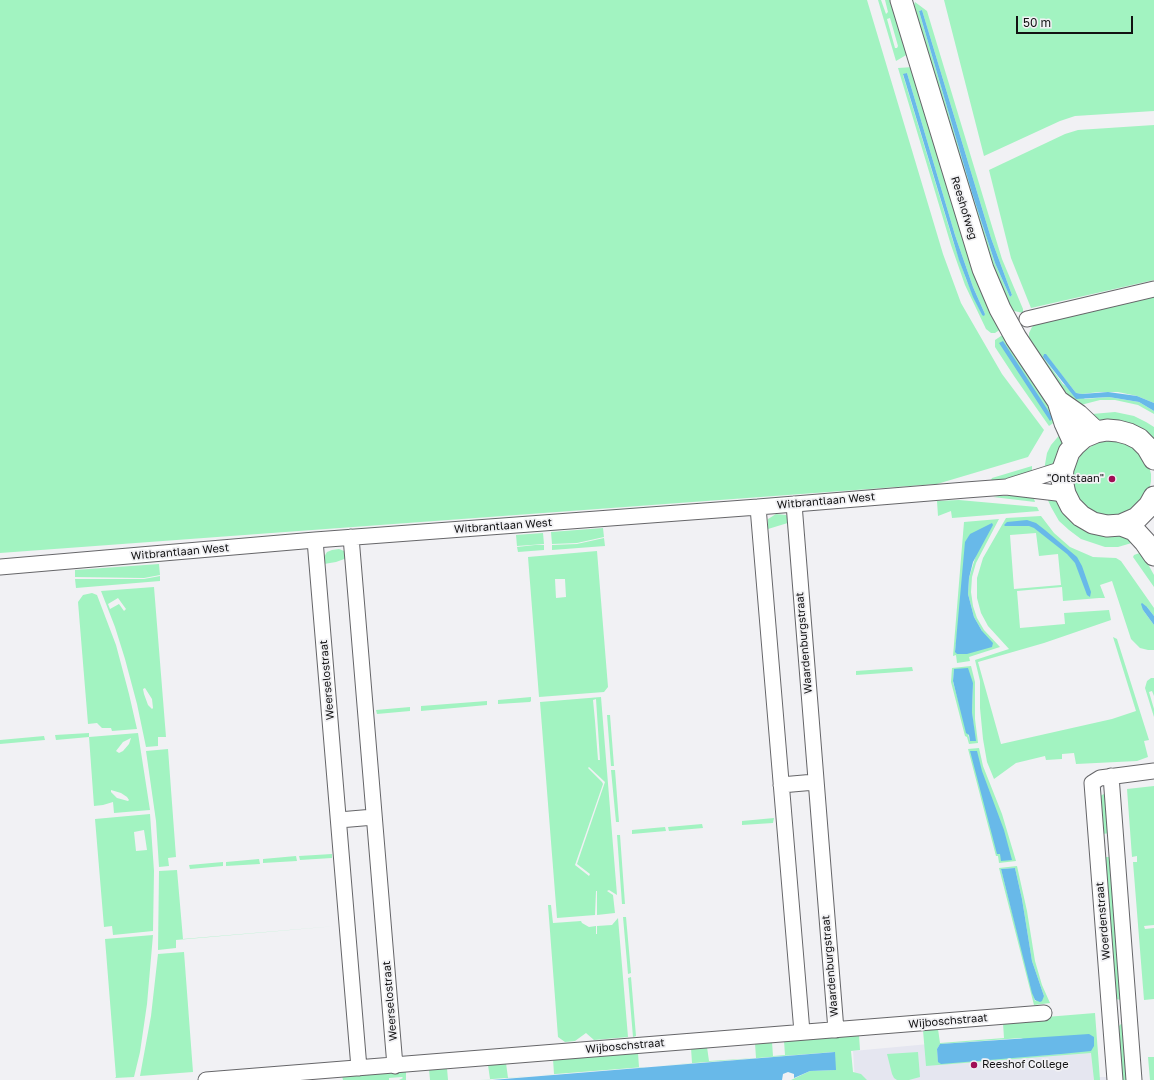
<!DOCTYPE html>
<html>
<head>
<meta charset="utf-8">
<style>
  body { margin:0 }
  #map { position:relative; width:1154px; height:1080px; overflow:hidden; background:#f1f1f4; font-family:"Golos Text",sans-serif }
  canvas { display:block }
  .scale { position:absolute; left:1016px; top:16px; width:117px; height:18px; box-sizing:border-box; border:2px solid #121213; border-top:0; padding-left:5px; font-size:12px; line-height:14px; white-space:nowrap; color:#121213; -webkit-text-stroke:3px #f1f1f4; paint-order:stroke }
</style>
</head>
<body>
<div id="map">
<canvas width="1154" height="1080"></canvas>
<div class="scale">50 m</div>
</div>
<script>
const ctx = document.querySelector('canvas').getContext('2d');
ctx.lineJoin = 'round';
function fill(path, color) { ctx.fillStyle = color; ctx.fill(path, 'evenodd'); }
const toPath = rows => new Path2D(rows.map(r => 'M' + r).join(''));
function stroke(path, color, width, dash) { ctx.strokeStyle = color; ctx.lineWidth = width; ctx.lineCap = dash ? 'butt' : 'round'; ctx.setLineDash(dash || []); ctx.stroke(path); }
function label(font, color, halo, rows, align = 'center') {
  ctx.font = font + ' "Golos Text",sans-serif'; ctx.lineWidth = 3.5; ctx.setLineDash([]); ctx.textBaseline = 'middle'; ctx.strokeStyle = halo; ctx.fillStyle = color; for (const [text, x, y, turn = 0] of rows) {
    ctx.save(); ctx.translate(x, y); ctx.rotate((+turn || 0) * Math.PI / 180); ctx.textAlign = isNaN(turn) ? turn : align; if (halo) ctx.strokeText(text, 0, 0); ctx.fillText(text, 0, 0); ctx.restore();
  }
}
const built = toPath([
  [1093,1041,1097,1077,1106,1077,1107,1080,855,1080,853,1051,929,1044]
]);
const green = toPath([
  [0,0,867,0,943,254,961,303,1002,374,1044,430,1028,457,937,484,0,553],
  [878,0,881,0,886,14,888,12,885,0,892,0,908,54,896,61],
  [890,18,898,46,897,48,895,48,887,19],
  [944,0,1154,0,1154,111,1075,116,1060,121,984,156],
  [915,2,927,11,994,233,1002,259,1023,309,1023,313,1010,310,991,267,913,8],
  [922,10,991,238,1012,295,1010,297,995,263,972,193,919,11],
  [913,67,1001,329,995,333,991,333,986,329,965,285,951,245,898,68],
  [907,73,955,235,973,287,985,314,982,315,966,279,953,241,903,75],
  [1154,125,1154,280,1031,308,1011,258,989,170,1065,134,1078,130],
  [1154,294,1154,403,1137,396,1118,392,1099,392,1082,394,1076,393,1047,356,1043,357,1063,384,1085,399,1109,397,1139,402,1154,411,1154,414,1138,405,1115,400,1100,400,1077,406,1039,359,1029,341,1029,333,1032,327,1035,324],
  [1004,334,1059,419,1049,426,1014,376,995,347,995,340],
  [1115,412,1134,416,1146,422,1154,427,1154,446,1100,424,1092,414],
  [1062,432,1066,436,1055,463,1044,470,1047,453,1051,445],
  [1114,440,1131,445,1148,463,1151,474,1151,481,1149,492,1123,517,1095,515,1077,499,1072,482,1073,469,1082,453,1096,443],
  [1032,466,1032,474,992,481,991,480,992,478],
  [1033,495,1035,502,993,497,999,496],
  [1048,496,1121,534,1135,542,1118,547,1105,547,1081,539,1069,530,1059,521,1051,507,1047,498],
  [959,500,1037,507,1039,511,952,518,951,511,938,516,937,501],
  [776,514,786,515,791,522,768,529,768,519],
  [1041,516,1054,533,1070,547,1093,557,1116,558,1121,561,1154,608,1154,616,1147,607,1143,610,1154,625,1154,650,1148,650,1140,648,1131,639,1112,581,1100,585,1105,598,1099,598,1063,601,1062,587,1017,591,1020,628,1065,624,1064,613,1109,610,1111,620,1044,643,978,662,1001,744,1112,719,1136,711,1113,637,1117,639,1149,740,1144,741,1148,757,1137,761,1076,764,1074,753,1062,754,1062,759,1046,760,1045,756,1016,763,994,779,987,762,983,739,980,708,980,681,975,660,1009,649,988,626,981,613,977,598,977,578,983,558,1006,518],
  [1036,533,1039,556,1058,554,1061,585,1014,589,1010,535],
  [999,519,976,563,972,577,971,592,973,606,977,618,984,630,1000,647,969,657,970,661,957,663,956,655,953,656,964,522],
  [970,534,976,555,969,578,968,594,974,617,982,631,955,651],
  [603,528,604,537,577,543,552,544,551,532],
  [543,533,544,544,517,546,516,535],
  [604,538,605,546,552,550,552,545,577,544],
  [535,545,544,545,544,550,518,552,517,547],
  [339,549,344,551,347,558,336,562,324,564,324,557,327,552,332,550],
  [597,551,608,687,604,692,539,697,528,557],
  [565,579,566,597,556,598,555,579],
  [1145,551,1149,566,1154,575,1154,587,1133,557,1134,555],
  [159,564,160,575,144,578,75,577,75,570],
  [160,576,160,581,76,588,75,579,144,579],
  [154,587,166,737,158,737,158,746,146,747,137,704,125,659,115,627,101,591],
  [118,598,126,609,124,611,119,604,110,609,108,604],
  [145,688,152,699,153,708,152,709,148,705,144,694,143,689],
  [92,593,97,595,116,645,129,694,137,729,112,731,111,728,102,728,97,723,88,724,78,602,83,595],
  [971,666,975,682,975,719,978,743,969,744,967,737,965,736,951,682,952,668],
  [954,669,973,683,972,712,975,741,970,741,953,682],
  [912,667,913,671,856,675,856,671],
  [1151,678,1154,678,1154,696,1152,691,1149,692,1154,709,1154,717,1145,688,1147,681],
  [531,697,531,701,530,702,498,704,498,700],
  [601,697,617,895,609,890,607,891,613,895,615,913,597,915,597,891,596,891,595,915,557,918,540,702],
  [596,699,600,760,598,760,595,721,593,700],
  [589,767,605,782,577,864,590,874,589,876,575,865,603,784,602,782,588,768],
  [487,701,487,705,421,711,421,706],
  [410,707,410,711,377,714,376,710],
  [607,715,610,715,614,766,611,766],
  [89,733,89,737,138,733,150,810,114,813,113,802,103,805,94,806,89,737,56,740,55,735],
  [131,738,129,744,123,751,119,753,116,751,123,742],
  [111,790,121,793,127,797,129,800,128,801,117,798,111,792],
  [44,736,45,740,0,744,0,740],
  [979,748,983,766,1002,814,1016,861,999,863,998,856,996,856,968,749],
  [168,749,176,857,168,858,169,866,159,867,156,821,146,751],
  [611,770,615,770,619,822,616,822],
  [1154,786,1154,925,1144,926,1145,929,1154,928,1154,999,1144,1000,1133,862,1137,862,1137,856,1132,857,1127,789],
  [1104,794,1106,795,1111,833,1102,834,1100,796],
  [150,814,154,871,153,931,113,935,112,926,104,927,95,819],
  [144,830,147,850,136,851,134,832],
  [774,818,773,823,742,825,742,821],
  [702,824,703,828,669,831,668,827],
  [665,827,666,831,632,834,632,830],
  [617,835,620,835,625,904,622,904],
  [332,854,332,858,300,860,299,856],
  [296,856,297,861,263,863,263,859],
  [1104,857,1113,857,1121,1000,1116,999],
  [259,859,260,864,226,866,226,862],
  [223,862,223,866,190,869,189,865],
  [1017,866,1027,911,1035,961,1042,985,1050,1003,1034,1005,999,868],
  [1015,868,1022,899,1032,961,1044,996,1035,1001,1001,869],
  [177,870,183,939,336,926,176,940,176,948,158,950,159,871],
  [548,905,551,905,553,923,581,921,582,923,589,927,596,926,596,934,597,934,597,926,612,925,618,918,628,1037,594,1040,586,1033,575,1041,565,1042,558,1037],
  [623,917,626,917,631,973,628,974],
  [153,935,147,1004,140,1052,134,1077,115,1078,116,1077,105,939],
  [184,952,193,1072,140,1076,151,1016,158,954],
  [631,977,636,1036,633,1037,628,978],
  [1095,1013,1100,1080,1094,1080,1091,1053,926,1066,923,1030,938,1029,940,1043,1004,1038,1003,1023,1046,1020,1046,1017],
  [1021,1038,1061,1054,940,1063,938,1061,937,1049,940,1044],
  [1121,1024,1123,1024,1131,1080,1122,1080,1118,1027],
  [859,1035,860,1050,851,1051,853,1072,861,1074,867,1080,791,1080,810,1071,835,1070,834,1052,480,1080,490,1079,488,1065,506,1063,508,1078,554,1074,553,1059,638,1053,639,1067,645,1067,692,1063,691,1048,707,1047,709,1061,756,1058,755,1043,772,1042,773,1056,785,1055,784,1041],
  [918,1052,920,1077,909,1080,897,1080,894,1078,892,1074,887,1054],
  [1148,1057,1154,1057,1154,1080,1150,1080],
  [447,1068,448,1080,430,1080,429,1069],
  [406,1071,406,1080,399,1080,403,1078,402,1077,389,1078,389,1080,343,1080,342,1076]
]);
const water = toPath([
  [922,10,991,238,1012,295,1010,297,995,263,972,193,919,11],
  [907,73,955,235,973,287,985,314,984,316,982,315,973,297,959,260,903,74],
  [1003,341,1053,418,1050,421,999,343],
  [1044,354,1046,354,1076,393,1082,394,1108,392,1137,396,1154,403,1154,411,1139,402,1109,397,1076,399,1043,357],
  [1027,520,1036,523,1045,530,1077,557,1082,566,1091,592,1090,597,1087,595,1075,563,1067,554,1034,528,1029,526,1005,526,1004,525,1007,522],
  [992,523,993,525,973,562,969,578,968,594,974,617,982,631,993,643,992,647,967,654,957,654,955,652,965,542,970,534],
  [1142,603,1147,607,1154,616,1154,625,1143,610,1141,604],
  [968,668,973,683,972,712,976,741,970,741,969,735,966,733,953,681,954,669],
  [970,751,977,751,982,771,1004,830,1012,860,1001,861,1000,854,997,854],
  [1015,868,1022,899,1032,961,1044,996,1042,1001,1040,1002,1035,1000,1032,993,1001,869],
  [1089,1034,1094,1037,1094,1046,1091,1051,1061,1054,941,1064,938,1062,937,1049,940,1044],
  [835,1052,836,1070,810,1071,794,1078,794,1074,788,1072,783,1074,782,1080,492,1080]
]);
const street = toPath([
  [1027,319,1154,289],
  [1009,486,1063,469],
  [794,504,836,1030],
  [758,507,802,1032],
  [351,537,395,1066],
  [315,540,359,1068],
  [0,567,315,540,758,507,966,490,1006,487,1065,494],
  [1111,776,1134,1080],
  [781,785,815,782],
  [339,820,374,817],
  [206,1080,1044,1013],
  [1115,1080,1092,783,1100,778,1154,771]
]);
const secondary = toPath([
  [901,0,983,269,1000,309,1016,338,1058,401,1065,423,1075,445],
  [1058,401,1078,415,1096,432],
  [1154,459,1147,447,1139,439,1129,434,1118,431,1107,430,1096,432,1084,437,1075,445,1069,452,1063,469,1062,480,1065,494,1071,506,1081,516,1093,523,1107,526,1121,525,1137,518,1149,506,1154,497],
  [1121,525,1134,530,1145,542,1154,555]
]);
const markers = [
  [1112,479,4,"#a00d54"],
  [974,1065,4,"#a00d54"]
];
const streetNames = [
  ["Reeshofweg",964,208,73],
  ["Witbrantlaan West",826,501,-5],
  ["Witbrantlaan West",503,526,-4],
  ["Witbrantlaan West",180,552,-5],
  ["Waardenburgstraat",804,643,-95],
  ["Weerselostraat",327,680,-95],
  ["Woerdenstraat",1103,921,-95],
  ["Waardenburgstraat",830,966,-95],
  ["Weerselostraat",390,1001,-95],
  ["Wijboschstraat",948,1021,-5],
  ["Wijboschstraat",625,1046,-5]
];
const poiNames = [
  ["\"Ontstaan\"",1104,479],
  ["Reeshof College",982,1065,"left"]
];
fill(built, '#e5e6f0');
fill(green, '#a2f3c1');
fill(water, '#68b9e9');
stroke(street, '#666669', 17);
stroke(secondary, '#666669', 23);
stroke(street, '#fff', 15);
stroke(secondary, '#fff', 21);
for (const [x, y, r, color] of markers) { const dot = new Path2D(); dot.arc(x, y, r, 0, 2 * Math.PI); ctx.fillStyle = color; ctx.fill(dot); stroke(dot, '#f1f1f4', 1.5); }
label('11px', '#121213', '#f1f1f4', streetNames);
label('11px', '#121213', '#f1f1f4', poiNames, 'right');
</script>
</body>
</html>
